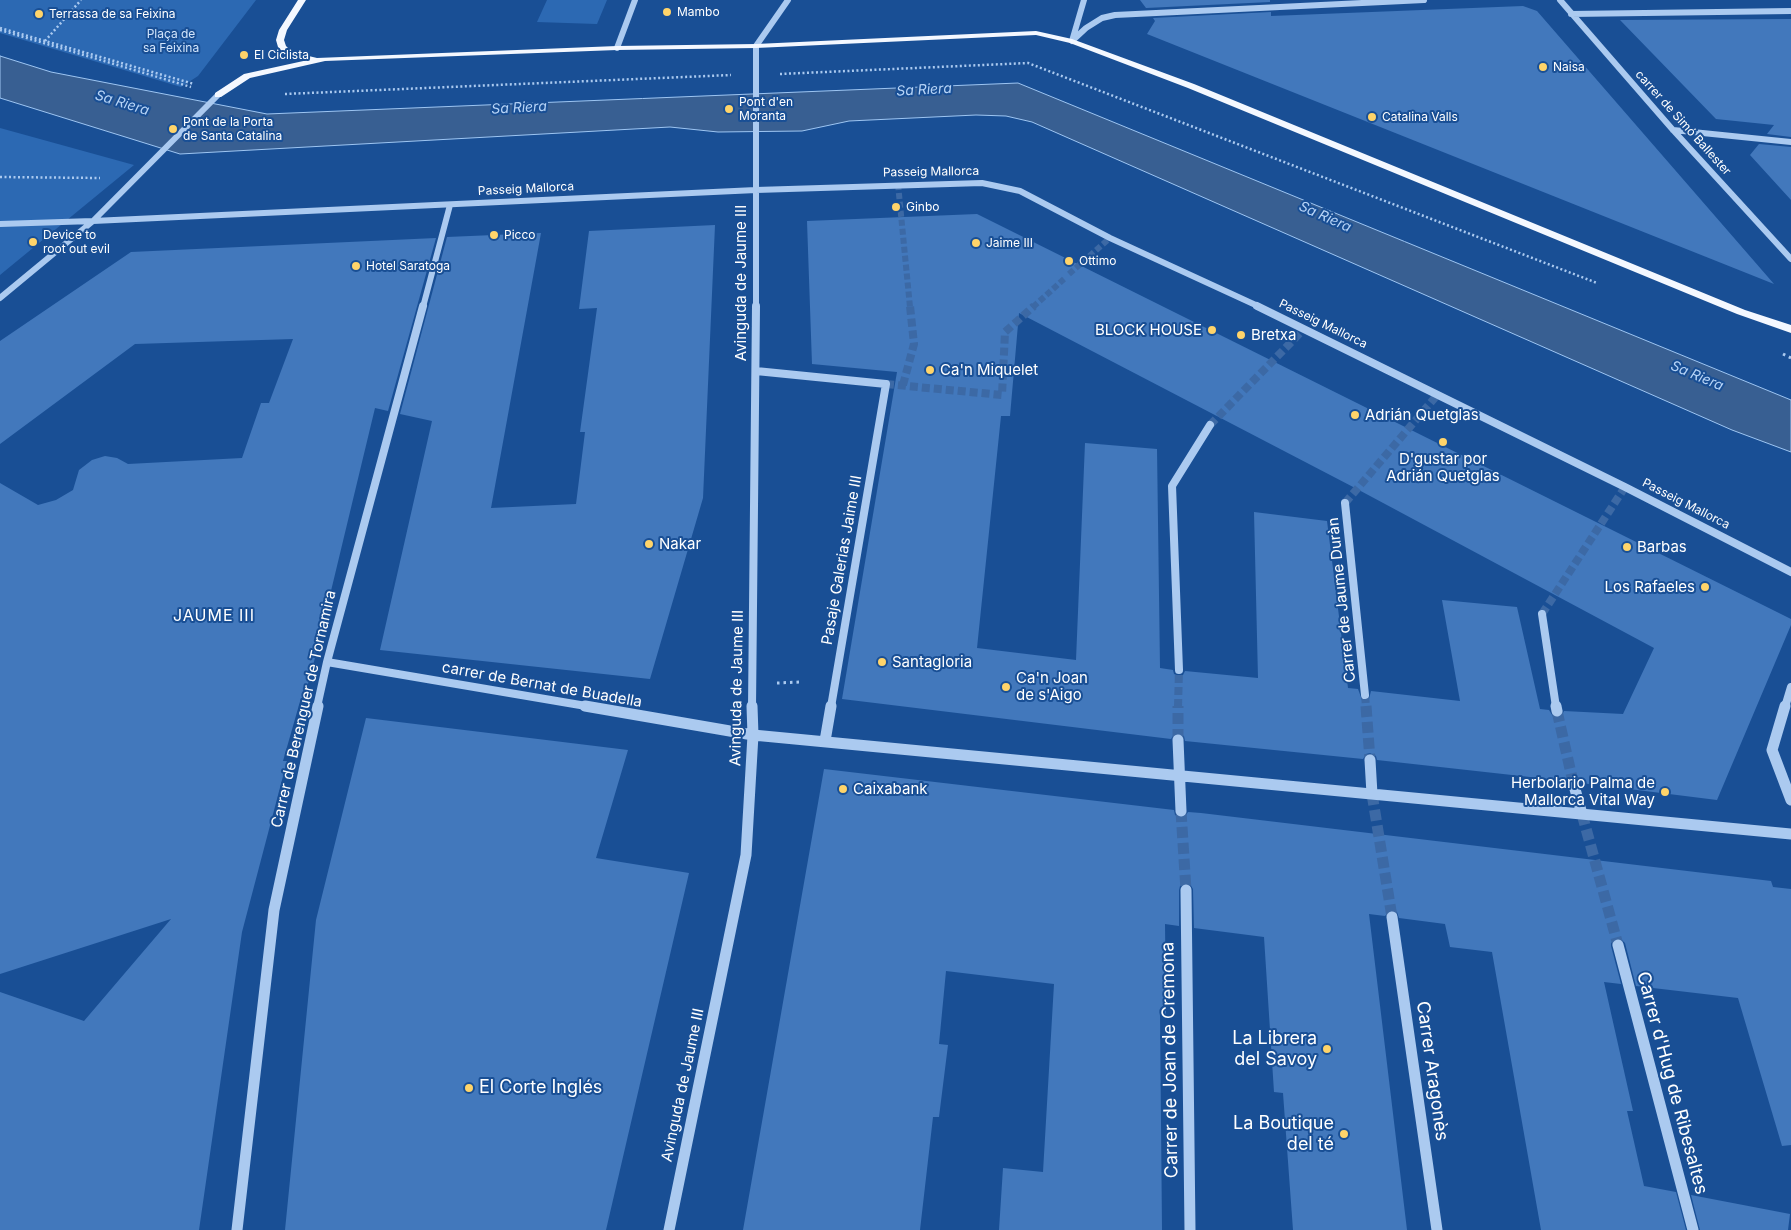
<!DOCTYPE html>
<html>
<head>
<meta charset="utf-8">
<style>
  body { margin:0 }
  canvas { display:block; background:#194f95 }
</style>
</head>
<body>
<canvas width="1791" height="1230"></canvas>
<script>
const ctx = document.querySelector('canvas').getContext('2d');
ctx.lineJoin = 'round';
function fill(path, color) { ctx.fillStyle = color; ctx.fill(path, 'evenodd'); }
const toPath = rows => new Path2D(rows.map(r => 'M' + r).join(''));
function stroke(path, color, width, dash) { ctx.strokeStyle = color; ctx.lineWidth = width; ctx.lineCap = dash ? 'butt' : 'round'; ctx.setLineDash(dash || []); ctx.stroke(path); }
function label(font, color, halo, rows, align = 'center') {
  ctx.font = font + ' Inter,sans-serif'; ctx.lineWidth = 4; ctx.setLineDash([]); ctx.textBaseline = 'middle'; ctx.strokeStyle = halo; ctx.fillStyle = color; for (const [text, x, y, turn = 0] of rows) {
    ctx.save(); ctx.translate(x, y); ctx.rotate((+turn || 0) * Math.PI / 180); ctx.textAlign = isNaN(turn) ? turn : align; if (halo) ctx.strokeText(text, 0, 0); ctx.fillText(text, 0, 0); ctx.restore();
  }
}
const green = toPath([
  [0,0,256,0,198,76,181,87,0,33],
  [547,0,607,0,597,24,537,22],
  [0,128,134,165,0,275]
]);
const water = toPath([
  [0,56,51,72,267,114,1018,83,1791,400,1791,452,1732,430,1032,122,1006,116,976,115,849,121,802,131,718,132,670,127,180,154,0,98,0,56]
]);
const building = toPath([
  [1140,0,1270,0,1270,2,1146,8],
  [1523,6,1537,11,1774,284,1147,34,1155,21,1153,18,1271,12,1271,16],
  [1791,19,1791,137,1767,134,1774,125,1716,119,1620,20],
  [1759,144,1791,147,1791,200,1750,155],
  [977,214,1791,619,1791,625,1717,800,1581,783,1578,777,1574,775,1568,777,1566,781,1377,760,1376,756,1370,753,1366,754,1363,759,1185,741,1184,736,1178,733,1174,734,1171,739,842,699,897,372,812,364,807,221],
  [1019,313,1357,489,1654,648,1623,714,1564,711,1561,717,1554,718,1549,710,1540,709,1517,607,1442,600,1460,701,1371,691,1369,699,1362,700,1358,689,1348,688,1327,521,1254,512,1258,678,1185,671,1183,675,1179,676,1174,674,1173,670,1160,668,1157,449,1085,443,1076,660,977,648,1001,416,1010,416],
  [715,225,703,498,650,679,380,650,432,421,400,414,447,237,541,233,491,508,576,504,585,432,580,432,597,308,579,309,589,231],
  [436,238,388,411,375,408,311,674,304,697,301,698,283,761,287,761,242,932,199,1230,0,1230,0,992,84,1021,171,919,0,974,0,483,38,505,56,500,73,490,79,470,92,460,105,456,117,458,128,464,242,458,261,403,269,403,293,339,135,344,0,444,0,341,131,252],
  [366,718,628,750,596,858,689,873,606,1230,285,1230,316,920],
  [824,769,1174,810,1175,815,1181,818,1185,817,1188,812,1201,813,1771,881,1773,887,1791,889,1791,1145,1782,1146,1738,998,1636,986,1625,943,1620,938,1616,938,1611,943,1611,946,1621,984,1604,982,1633,1111,1627,1111,1644,1186,1676,1192,1686,1230,1541,1230,1492,952,1450,947,1445,924,1399,918,1397,912,1390,910,1385,916,1369,914,1407,1230,1293,1230,1283,1093,1274,1092,1264,937,1194,928,1193,889,1190,884,1185,883,1180,886,1179,890,1179,926,1165,924,1166,1015,1160,1014,1162,1230,999,1230,1003,1168,1043,1172,1054,984,946,971,939,1044,948,1045,939,1117,933,1117,920,1230,743,1230],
  [1691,1195,1790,1214,1788,1230,1700,1230]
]);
const minorTunnelFar2 = toPath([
  [898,184,910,307],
  [1069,274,1110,238],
  [1033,307,1064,279]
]);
const minorTunnelFar1 = toPath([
  [886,384,1002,395,1005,332,1034,306],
  [903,385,914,344,910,306],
  [1210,425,1305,328],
  [1345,503,1438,394],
  [1542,614,1625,487],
  [1365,695,1366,707],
  [1178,707,1179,670]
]);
const minorTunnel = toPath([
  [1366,706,1370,760],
  [1557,711,1573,782],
  [1178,740,1178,706],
  [1372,794,1392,917],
  [1181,811,1186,890],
  [1582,814,1618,945]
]);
const pathFar1 = toPath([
  [0,28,194,84],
  [0,30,191,87],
  [45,41,81,0],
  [780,74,1028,63,1597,283],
  [285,94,731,75],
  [0,177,100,178]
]);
const path = toPath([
  [1783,354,1791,358],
  [777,683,800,682]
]);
const minorFar2 = toPath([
  [1560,0,1673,130,1791,259],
  [1571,14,1791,11],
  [1072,41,1086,28,1102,18,1115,15,1424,0],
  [1072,41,1084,0],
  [617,48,635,0],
  [1673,130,1791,142],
  [93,221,756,190,982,183,1020,191,1110,238,1260,307],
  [93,221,218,95],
  [0,224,93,221,0,298],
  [423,307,450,205],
  [756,307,756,46,788,0]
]);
const minorFar1 = toPath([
  [1257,306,1625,487,1791,572],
  [756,371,886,384,831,707],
  [1345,503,1365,695],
  [1542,614,1556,707],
  [327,662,592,707],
  [1179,670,1172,486,1210,425],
  [317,707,327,662,423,306],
  [752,707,756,306],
  [1785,707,1791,687]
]);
const minor = toPath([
  [585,706,753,735,1791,834],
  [1556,706,1557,711],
  [1785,706,1772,750,1791,800],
  [1178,740,1181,811],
  [825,741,831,706],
  [1370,760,1372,794],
  [1573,782,1582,814],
  [1186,890,1190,1230],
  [1392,917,1437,1230],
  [1618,945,1693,1230],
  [237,1230,274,910,318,706],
  [669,1230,746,855,753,735,752,706]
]);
const major = toPath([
  [298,0,306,0,287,30,284,40,286,46,292,52,317,58,617,46,756,44,1036,31,1072,39,1194,84,1745,310,1791,325,1791,333,1737,314,1188,88,1070,43,1036,35,756,48,617,50,325,61,250,78,221,97,215,97,215,93,244,74,308,60,286,56,278,47,276,40,279,30,298,0]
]);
const markers = [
  [667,12,5,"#ffd46a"],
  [39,14,5,"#ffd46a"],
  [244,55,5,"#ffd46a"],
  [1543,67,5,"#ffd46a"],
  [729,109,5,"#ffd46a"],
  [1372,117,5,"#ffd46a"],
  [173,129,5,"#ffd46a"],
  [896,207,5,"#ffd46a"],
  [494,235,5,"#ffd46a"],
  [33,242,5,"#ffd46a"],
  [976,243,5,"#ffd46a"],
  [1069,261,5,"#ffd46a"],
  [356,266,5,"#ffd46a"],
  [1212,330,5,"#ffd46a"],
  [1241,335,5,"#ffd46a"],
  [930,370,5,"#ffd46a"],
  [1355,415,5,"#ffd46a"],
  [1443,442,5,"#ffd46a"],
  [649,544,5,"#ffd46a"],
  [1627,547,5,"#ffd46a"],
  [1705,587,5,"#ffd46a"],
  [882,662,5,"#ffd46a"],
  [1006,687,5,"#ffd46a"],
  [843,789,5,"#ffd46a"],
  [1665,792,5,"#ffd46a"],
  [1327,1049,5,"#ffd46a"],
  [469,1088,5,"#ffd46a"],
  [1344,1134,5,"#ffd46a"]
];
const farPoinames = [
  ["Mambo",677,12],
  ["Terrassa de sa Feixina",49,14],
  ["El Ciclista",254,55],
  ["Naisa",1553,67],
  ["Pont d'en",739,102],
  ["Moranta",739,116],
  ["Catalina Valls",1382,117],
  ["Pont de la Porta",183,122],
  ["de Santa Catalina",183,136],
  ["Ginbo",906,207],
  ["Device to",43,235],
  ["root out evil",43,249],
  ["Picco",504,235],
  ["Jaime III",986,243],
  ["Ottimo",1079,261],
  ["Hotel Saratoga",366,266]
];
const farParknames = [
  ["Plaça de",171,34],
  ["sa Feixina",171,48]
];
const farStreetnames = [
  ["carrer de Simó Ballester",1683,123,48],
  ["Passeig Mallorca",931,172,-1],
  ["Passeig Mallorca",526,189,-3],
  ["Passeig Mallorca",1323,324,26],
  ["Passeig Mallorca",1686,504,27]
];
const farWaternames = [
  ["Sa Riera",924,90,-3],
  ["Sa Riera",122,103,17],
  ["Sa Riera",519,108,-3],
  ["Sa Riera",1325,217,24],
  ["Sa Riera",1697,376,23]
];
const streetNames = [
  ["Avinguda de Jaume III",741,283,-90],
  ["Pasaje Galerias Jaime III",842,560,-80],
  ["Carrer de Jaume Duràn",1342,600,-96],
  ["carrer de Bernat de Buadella",542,685,10],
  ["Avinguda de Jaume III",737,688,-89],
  ["Carrer de Berenguer de Tornamira",304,709,-77],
  ["Avinguda de Jaume III",683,1085,-78]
];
const poiNames = [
  ["BLOCK HOUSE",1202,330,"right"],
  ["Bretxa",1251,335],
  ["Ca'n Miquelet",940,370],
  ["Adrián Quetglas",1365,415],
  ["D'gustar por",1443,459,"center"],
  ["Adrián Quetglas",1443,476,"center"],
  ["Nakar",659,544],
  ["Barbas",1637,547],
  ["Los Rafaeles",1695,587,"right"],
  ["Santagloria",892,662],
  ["Ca'n Joan",1016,678],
  ["de s'Aigo",1016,695],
  ["Herbolario Palma de",1655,783,"right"],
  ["Mallorca Vital Way",1655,800,"right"],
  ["Caixabank",853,789]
];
const neighbourhoodNames = [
  ["JAUME III",214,616]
];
const nearPoinames = [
  ["La Librera",1317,1039],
  ["del Savoy",1317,1060],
  ["El Corte Inglés",479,1088,"left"],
  ["La Boutique",1334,1124],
  ["del té",1334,1145]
];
const nearStreetnames = [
  ["Carrer de Joan de Cremona",1170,1060,-91],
  ["Carrer Aragonès",1432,1071,82],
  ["Carrer d'Hug de Ribesaltes",1672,1083,75]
];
fill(green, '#2c69b3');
fill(water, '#385f92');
stroke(water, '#9dc5f2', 1);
fill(building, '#4278bc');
stroke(minorTunnelFar2, '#3c69a5', 6, [6, 3]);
stroke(minorTunnelFar1, '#3c69a5', 8, [8, 4]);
stroke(minorTunnel, '#3c69a5', 11, [11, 5]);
stroke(pathFar1, '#abcaf0', 2.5, [2, 2.5]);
stroke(path, '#abcaf0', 3, [2.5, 4]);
stroke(minorFar2, '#abcaf0', 6);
stroke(minorFar1, '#abcaf0', 8);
stroke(minor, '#abcaf0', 11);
fill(major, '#f4f8ff');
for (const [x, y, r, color] of markers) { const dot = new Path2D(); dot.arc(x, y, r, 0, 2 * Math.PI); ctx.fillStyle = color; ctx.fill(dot); stroke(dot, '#194f95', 2); }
label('12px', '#fff', '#194f95', farPoinames, 'left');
label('12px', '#d1e4fb', '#194f95', farParknames);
label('12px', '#fff', '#194f95', farStreetnames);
label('italic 14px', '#b7d4f7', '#194f95', farWaternames);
label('15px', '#fff', '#194f95', streetNames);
label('15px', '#fff', '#194f95', poiNames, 'left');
ctx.letterSpacing = '1px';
label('16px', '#fff', '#194f95', neighbourhoodNames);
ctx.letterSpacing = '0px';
label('18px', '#fff', '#194f95', nearPoinames, 'right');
label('18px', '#fff', '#194f95', nearStreetnames);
</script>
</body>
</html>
